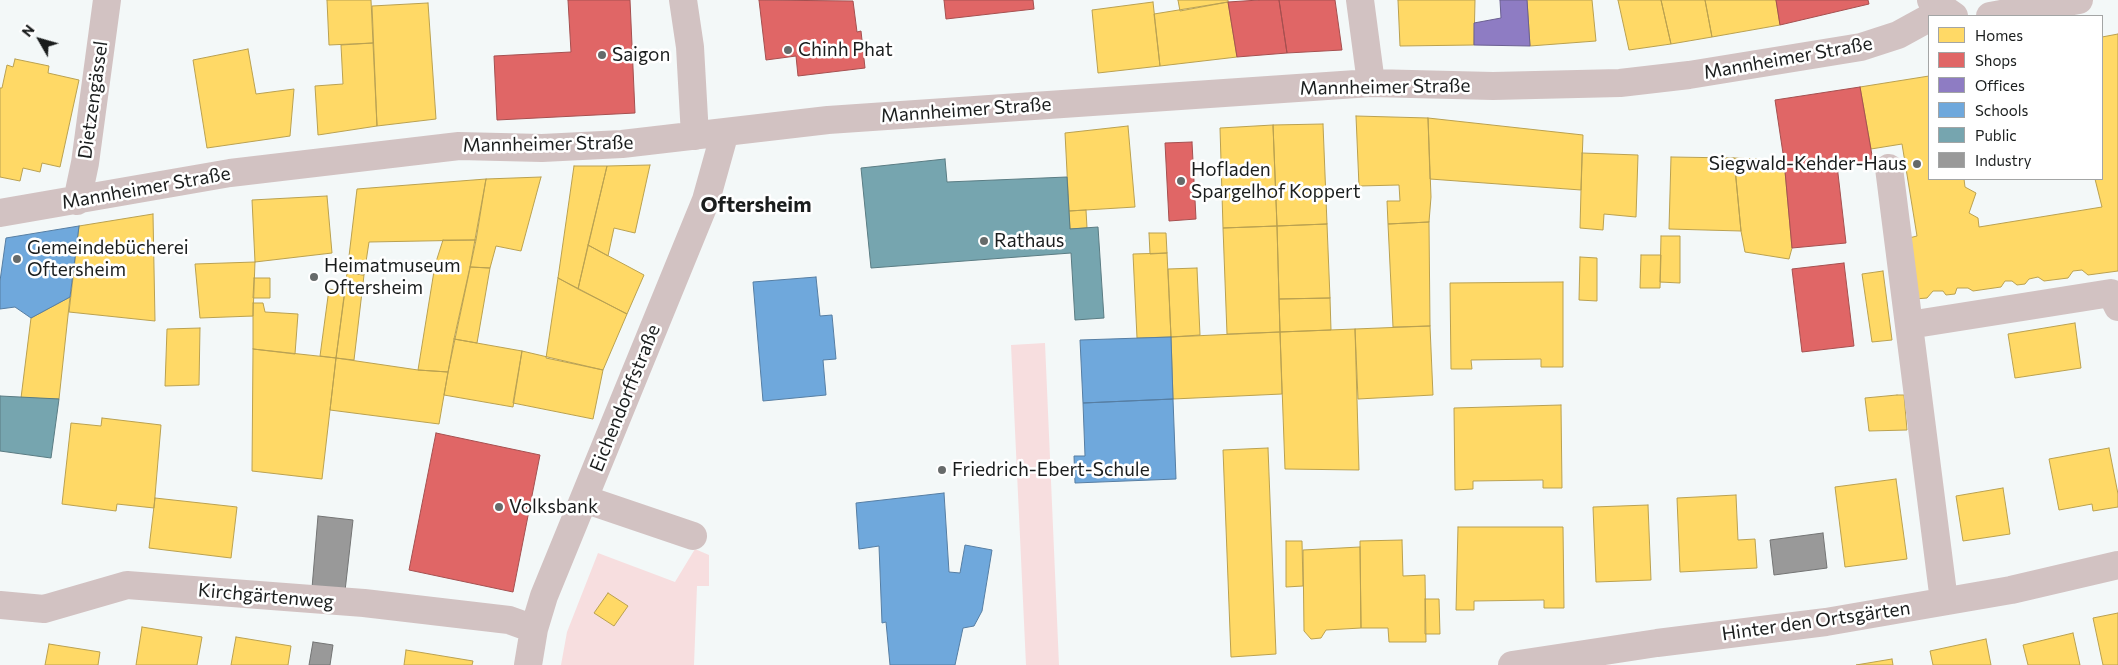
<!DOCTYPE html>
<html>
<head>
<meta charset="utf-8">
<style>
  body { margin:0 }
  #map { position:relative; width:2118px; height:665px; overflow:hidden; background:#f3f8f8; font-family:Commissioner,sans-serif }
  canvas { display:block }
  .legend { position:absolute; left:1928px; top:15px; width:175px; height:165px; box-sizing:border-box; background:#fff; border:1px solid #a3a5a5; margin:0; padding:6px 9px; list-style:none; font-size:15px; color:#1a1d1d }
  .legend li { display:flex; align-items:center; gap:10px; height:25px }
  .legend b { width:25px; border:1px solid #a3a5a5 }
  .north { position:absolute; left:15px; top:15px; width:50px; height:50px; -webkit-text-stroke:4px #fff; paint-order:stroke; rotate:308deg; font-size:14px; font-weight:700; line-height:20px; text-align:center; color:#1a1d1d }
  .north::after { content:''; display:block; margin:auto; width:18px; height:22px; background:#1a1d1d; clip-path:polygon(50% 0,100% 100%,50% 72%,0 100%) }
</style>
</head>
<body>
<div id="map">
<canvas width="2118" height="665"></canvas>
<ul class="legend">
<li><b style="height:14px;background:#ffd966"></b>Homes</li>
<li><b style="height:14px;background:#e06666"></b>Shops</li>
<li><b style="height:14px;background:#8e7cc3"></b>Offices</li>
<li><b style="height:14px;background:#6fa8dc"></b>Schools</li>
<li><b style="height:14px;background:#76a5af"></b>Public</li>
<li><b style="height:14px;background:#999"></b>Industry</li>
</ul>
<div class="north">N</div>
</div>
<script>
const ctx = document.querySelector('canvas').getContext('2d');
ctx.lineJoin = 'round';
function fill(path, color) { ctx.fillStyle = color; ctx.fill(path, 'evenodd'); }
const toPath = rows => new Path2D(rows.map(r => 'M' + r).join(''));
function stroke(path, color, width, dash) { ctx.strokeStyle = color; ctx.lineWidth = width; ctx.lineCap = dash ? 'butt' : 'round'; ctx.setLineDash(dash || []); ctx.stroke(path); }
function label(font, color, halo, rows, align = 'center') {
  ctx.font = font + ' Commissioner,sans-serif'; ctx.lineWidth = 5; ctx.setLineDash([]); ctx.textBaseline = 'middle'; ctx.strokeStyle = halo; ctx.fillStyle = color; for (const [text, x, y, turn = 0] of rows) {
    ctx.save(); ctx.translate(x, y); ctx.rotate((+turn || 0) * Math.PI / 180); ctx.textAlign = isNaN(turn) ? turn : align; if (halo) ctx.strokeText(text, 0, 0); ctx.fillText(text, 0, 0); ctx.restore();
  }
}
const green = toPath([
  [1045,343,1059,665,1026,665,1011,345],
  [695,549,709,555,709,586,697,586,694,665,561,665,567,632,598,553,675,582]
]);
const homes = toPath([
  [327,0,371,0,373,43,329,45,327,0],
  [1178,0,1228,0,1228,2,1180,11,1178,0],
  [1398,0,1475,0,1474,45,1400,46,1398,0],
  [1527,0,1592,0,1596,41,1530,46,1527,0],
  [1618,0,1661,0,1671,44,1629,50,1618,0],
  [1661,0,1705,0,1712,37,1671,44,1661,0],
  [1705,0,1776,0,1780,25,1712,37,1705,0],
  [1153,2,1160,66,1098,73,1092,10,1153,2],
  [1228,2,1237,57,1160,66,1154,14,1228,2],
  [428,3,436,119,377,126,372,6,428,3],
  [2118,34,2118,271,2088,275,2082,270,2073,271,2068,278,2044,281,2038,277,2029,279,2025,284,2017,285,2012,281,2005,281,2001,287,1973,291,1968,288,1957,288,1955,294,1946,295,1943,291,1933,291,1927,298,1915,299,1905,239,1917,236,1902,144,1871,149,1860,87,1929,76,1929,179,1964,179,1965,187,1976,193,1969,213,1978,218,1979,227,2102,207,2095,179,2102,179,2102,37,2118,34],
  [373,43,377,126,318,135,315,86,343,84,341,45,373,43],
  [248,49,256,94,294,89,290,136,207,148,193,60,248,49],
  [15,59,49,66,48,73,79,80,60,167,42,163,40,172,23,168,20,181,0,177,0,88,2,88,7,65,13,67,15,59],
  [1356,116,1428,118,1431,197,1429,222,1388,224,1387,201,1400,201,1399,185,1359,186,1356,116],
  [1428,118,1583,135,1581,190,1430,179,1428,118],
  [1323,124,1327,224,1277,226,1273,125,1323,124],
  [1273,125,1277,226,1223,228,1220,128,1273,125],
  [1128,126,1135,207,1069,211,1065,133,1128,126],
  [1582,153,1638,155,1636,217,1604,214,1603,230,1580,228,1582,153],
  [1671,157,1734,158,1741,231,1669,229,1671,157],
  [1734,158,1784,160,1792,248,1789,259,1745,252,1741,231,1734,158],
  [650,165,635,233,614,228,608,256,588,245,607,166,650,165],
  [574,166,607,166,578,289,558,278,574,166],
  [541,177,521,251,496,246,490,268,470,267,486,179,541,177],
  [486,179,476,240,369,242,364,275,347,273,357,189,486,179],
  [327,196,332,253,255,262,252,200,327,196],
  [1086,210,1087,228,1070,229,1069,211,1086,210],
  [153,214,155,321,69,312,79,226,153,214],
  [1429,222,1430,326,1393,327,1388,224,1429,222],
  [1327,224,1330,298,1279,299,1277,226,1327,224],
  [1277,226,1280,332,1227,334,1223,228,1277,226],
  [1149,233,1166,233,1167,253,1150,254,1149,233],
  [1661,236,1680,236,1680,283,1660,282,1661,236],
  [443,240,476,240,448,372,418,370,435,265,443,240],
  [588,245,644,275,627,314,578,289,588,245],
  [1167,253,1171,337,1137,338,1133,254,1167,253],
  [1641,255,1661,255,1660,288,1640,288,1641,255],
  [1580,257,1597,258,1597,301,1579,300,1580,257],
  [255,262,253,316,200,318,195,264,255,262],
  [470,267,490,268,477,343,454,339,470,267],
  [1197,268,1200,335,1171,337,1168,269,1197,268],
  [1883,271,1892,340,1872,342,1862,274,1883,271],
  [347,273,364,275,354,360,336,358,347,273],
  [254,278,270,278,270,298,253,298,254,278],
  [558,278,627,314,603,370,546,358,558,278],
  [1563,282,1563,367,1541,367,1541,359,1471,360,1472,369,1451,369,1450,283,1563,282],
  [329,289,345,291,336,358,320,356,329,289],
  [70,297,59,399,21,398,31,318,70,297],
  [1330,298,1331,330,1280,332,1279,299,1330,298],
  [253,303,263,303,265,312,298,314,295,354,253,349,253,303],
  [2075,323,2081,368,2015,378,2008,334,2075,323],
  [1430,326,1433,395,1358,399,1355,329,1430,326],
  [200,328,199,385,165,386,167,329,200,328],
  [1355,329,1359,470,1285,469,1280,332,1355,329],
  [1280,332,1282,394,1173,399,1171,337,1280,332],
  [454,339,522,351,513,407,444,395,454,339],
  [253,349,336,358,322,479,252,471,253,349],
  [522,351,603,370,593,419,513,403,522,351],
  [336,358,418,370,448,372,439,424,330,410,336,358],
  [1897,395,1904,395,1907,430,1869,431,1865,398,1897,395],
  [1561,405,1562,488,1543,488,1543,480,1473,481,1473,489,1455,490,1454,408,1561,405],
  [102,418,161,425,154,508,117,504,116,511,62,504,71,423,101,426,102,418],
  [1268,448,1276,654,1231,657,1223,450,1268,448],
  [2109,448,2118,494,2118,507,2093,511,2092,504,2059,510,2049,459,2109,448],
  [1896,479,1907,559,1845,567,1835,487,1896,479],
  [2003,488,2010,534,1963,541,1956,496,2003,488],
  [1736,495,1738,540,1755,539,1757,568,1680,572,1677,498,1736,495],
  [155,498,237,507,231,558,149,548,155,498],
  [1648,505,1651,580,1596,582,1593,507,1648,505],
  [1458,527,1563,527,1564,608,1544,608,1544,600,1474,601,1474,610,1456,610,1458,527],
  [1402,540,1403,576,1425,575,1426,642,1389,642,1388,628,1361,628,1360,541,1402,540],
  [1286,541,1302,541,1303,586,1286,587,1286,541],
  [1360,547,1361,628,1326,630,1321,638,1311,639,1304,631,1303,550,1360,547],
  [608,593,628,606,614,626,594,613,608,593],
  [1425,599,1439,599,1440,634,1425,634,1425,599],
  [2118,613,2118,665,2103,665,2093,618,2118,613],
  [142,627,202,637,197,665,136,665,142,627],
  [2073,633,2080,665,2028,665,2023,645,2073,633],
  [236,637,291,646,288,665,231,665,236,637],
  [1986,639,1991,665,1933,665,1930,651,1986,639],
  [49,644,100,652,98,665,45,665,49,644],
  [406,650,473,661,472,665,404,665,406,650],
  [1892,659,1893,665,1856,665,1892,659]
]);
const shops = toPath([
  [568,0,630,0,635,113,497,120,494,56,571,52,568,0],
  [759,0,853,1,857,32,861,31,865,68,798,76,796,56,766,60,759,0],
  [944,0,1033,0,1034,9,946,19,944,0],
  [1259,0,1279,0,1287,53,1237,57,1228,2,1259,0],
  [1279,0,1335,0,1342,50,1287,53,1279,0],
  [1776,0,1868,0,1869,4,1780,25,1776,0],
  [1860,87,1873,161,1837,165,1846,243,1792,248,1784,160,1775,100,1860,87],
  [1192,142,1196,219,1169,221,1165,143,1192,142],
  [1844,263,1854,346,1802,352,1792,269,1844,263],
  [436,433,540,455,513,592,409,570,436,433]
]);
const offices = toPath([
  [1500,0,1527,0,1530,46,1474,45,1474,23,1501,18,1500,0]
]);
const schools = toPath([
  [79,226,70,297,31,318,15,307,0,309,0,281,6,238,79,226],
  [816,277,820,316,832,315,836,359,823,360,826,395,763,401,753,282,816,277],
  [1171,337,1173,399,1083,403,1080,340,1171,337],
  [1173,399,1176,479,1075,483,1074,456,1085,456,1083,403,1173,399],
  [944,493,949,572,960,573,965,545,992,550,982,611,974,626,963,628,955,665,890,665,886,622,882,623,879,546,859,549,856,503,944,493]
]);
const public = toPath([
  [945,159,947,182,1067,177,1070,229,1098,227,1104,318,1075,320,1071,253,871,268,861,168,945,159],
  [0,396,59,399,51,458,0,451,0,396]
]);
const industry = toPath([
  [318,516,353,520,345,591,312,588,318,516],
  [1823,533,1827,568,1774,575,1770,540,1823,533],
  [313,642,333,645,330,665,309,665,313,642]
]);
const minor = toPath([
  [683,0,690,47,695,136],
  [1360,0,1371,83],
  [1931,0,1954,16],
  [1990,16,2079,0],
  [1889,168,1944,601],
  [77,201,85,163,107,0],
  [0,213,230,173,459,146,542,148,622,144,828,120,1371,83,1493,86,1620,83,1689,75,1861,47,1898,35,1929,18],
  [1909,325,2111,293,2118,307],
  [584,499,693,536],
  [0,605,44,609,127,585,364,603,509,620,534,629],
  [528,665,534,629,544,596,706,200,725,132],
  [1512,665,1657,643,1826,622,2011,590,2118,565]
]);
const markers = [
  [788,50,5,"#666a6a"],
  [602,55,5,"#666a6a"],
  [1917,164,5,"#666a6a"],
  [1181,181,5,"#666a6a"],
  [984,241,5,"#666a6a"],
  [17,259,5,"#666a6a"],
  [314,277,5,"#666a6a"],
  [942,470,5,"#666a6a"],
  [499,507,5,"#666a6a"]
];
const poiNames = [
  ["Chinh Phat",798,50],
  ["Saigon",612,55],
  ["Siegwald-Kehder-Haus",1907,164,"right"],
  ["Hofladen",1191,170],
  ["Spargelhof Koppert",1191,192],
  ["Rathaus",994,241],
  ["Gemeindebücherei",27,248],
  ["Oftersheim",27,270],
  ["Heimatmuseum",324,266],
  ["Oftersheim",324,288],
  ["Friedrich-Ebert-Schule",952,470],
  ["Volksbank",509,507]
];
const streetNames = [
  ["Mannheimer Straße",1788,58,-10],
  ["Mannheimer Straße",1385,87,-1],
  ["Dietzengässel",93,100,-82],
  ["Mannheimer Straße",966,110,-4],
  ["Mannheimer Straße",548,144,-1],
  ["Mannheimer Straße",146,188,-10],
  ["Eichendorffstraße",625,398,-68],
  ["Kirchgärtenweg",266,596,5],
  ["Hinter den Ortsgärten",1816,621,-8]
];
const quarterNames = [
  ["Oftersheim",756,205]
];
fill(green, '#f7dedf');
fill(homes, '#ffd966');
stroke(homes, '#baa150', 1);
fill(shops, '#e06666');
stroke(shops, '#a55050', 1);
fill(offices, '#8e7cc3');
stroke(offices, '#6b6091', 1);
fill(schools, '#6fa8dc');
stroke(schools, '#567ea3', 1);
fill(public, '#76a5af');
stroke(public, '#5a7c83', 1);
fill(industry, '#999');
stroke(industry, '#737474', 1);
stroke(minor, '#d2c2c2', 28);
for (const [x, y, r, color] of markers) { const dot = new Path2D(); dot.arc(x, y, r, 0, 2 * Math.PI); ctx.fillStyle = color; ctx.fill(dot); stroke(dot, '#fff', 2); }
label('19px', '#1a1d1d', '#fff', poiNames, 'left');
label('19px', '#1a1d1d', '#fff', streetNames);
label('bold 21px', '#1a1d1d', '#fff', quarterNames);
</script>
</body>
</html>
